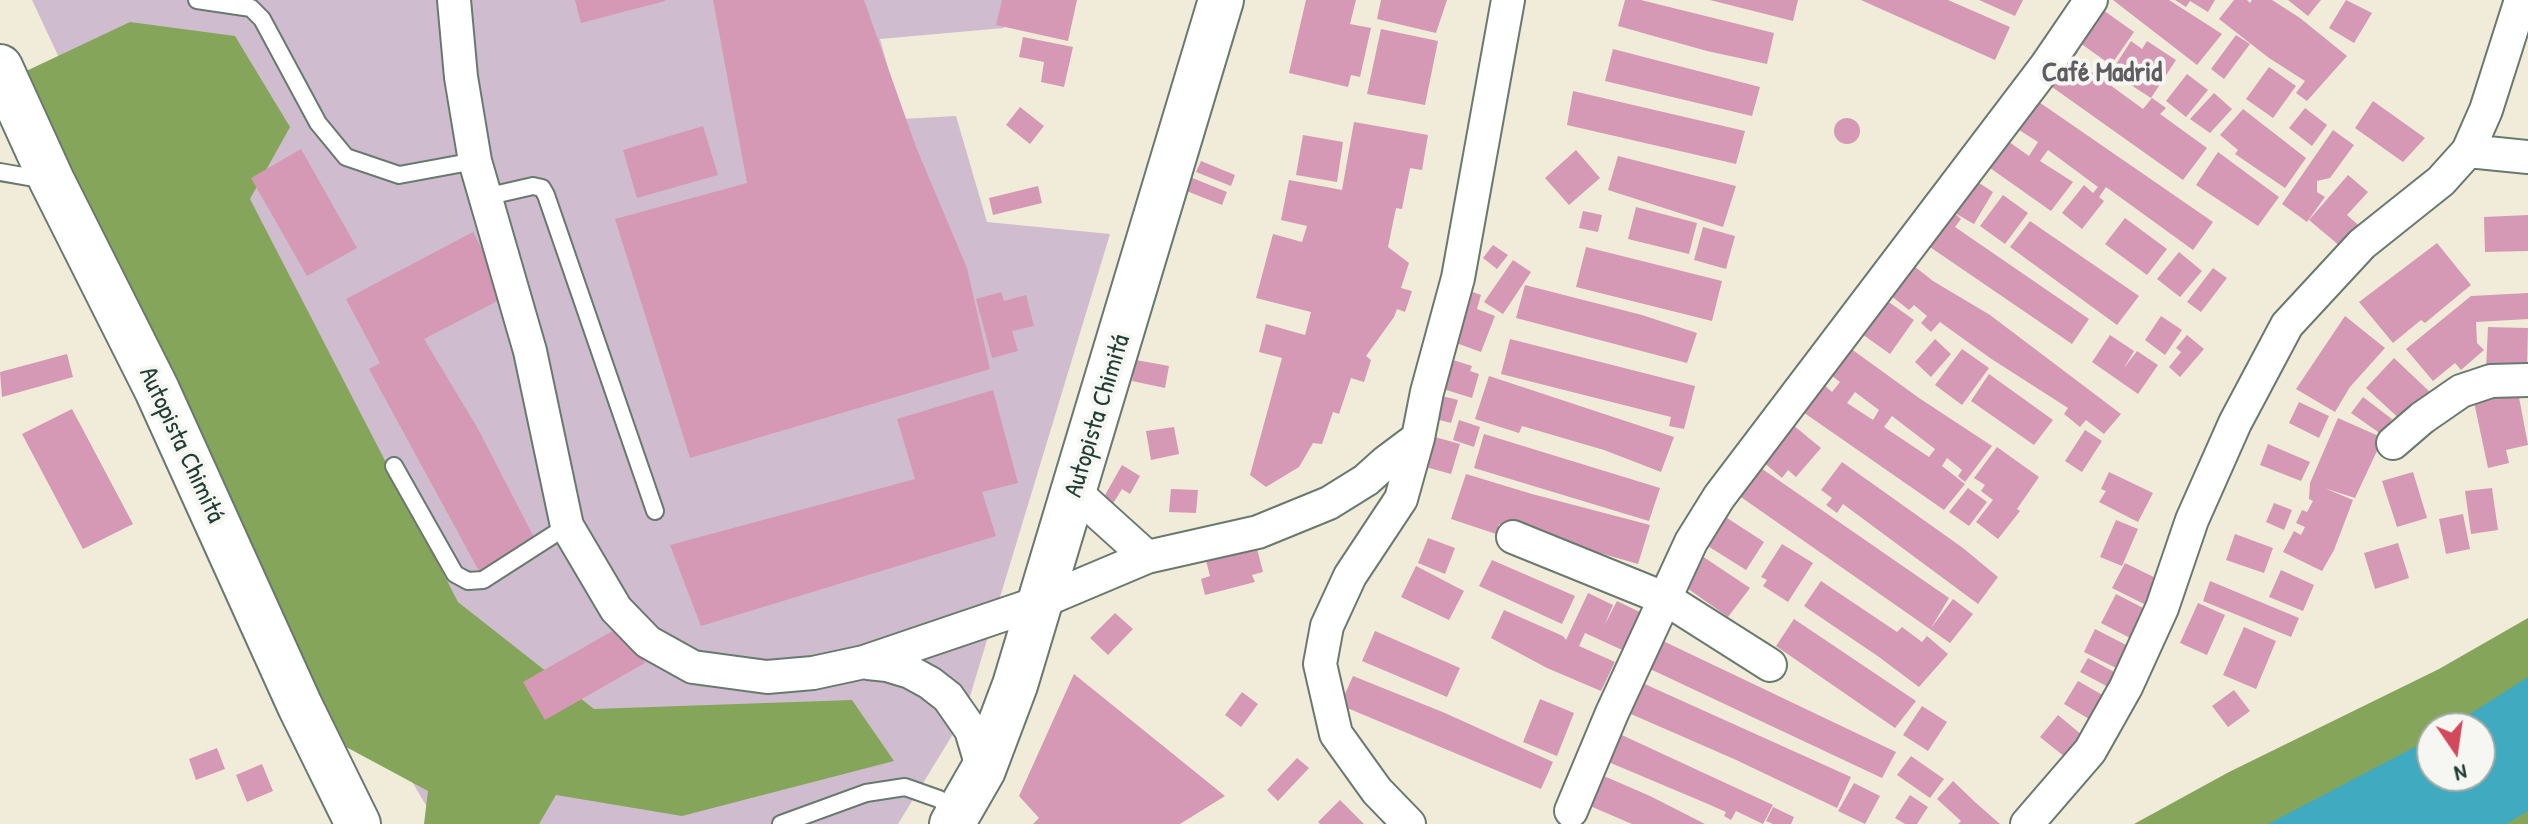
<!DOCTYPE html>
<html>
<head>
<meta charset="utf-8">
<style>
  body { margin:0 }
  #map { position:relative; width:2528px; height:824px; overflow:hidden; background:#f0ecd9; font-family:"Patrick Hand",sans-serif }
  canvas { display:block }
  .north { position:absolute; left:2416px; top:712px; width:80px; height:80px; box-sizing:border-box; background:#f6f6f2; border:2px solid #a0aca6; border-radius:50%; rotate:167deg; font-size:22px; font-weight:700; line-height:32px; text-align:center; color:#1f3d34 }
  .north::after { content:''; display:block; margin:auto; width:28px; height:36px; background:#d1495b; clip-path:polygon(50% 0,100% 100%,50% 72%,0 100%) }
</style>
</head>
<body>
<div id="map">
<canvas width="2528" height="824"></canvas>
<div class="north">N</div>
</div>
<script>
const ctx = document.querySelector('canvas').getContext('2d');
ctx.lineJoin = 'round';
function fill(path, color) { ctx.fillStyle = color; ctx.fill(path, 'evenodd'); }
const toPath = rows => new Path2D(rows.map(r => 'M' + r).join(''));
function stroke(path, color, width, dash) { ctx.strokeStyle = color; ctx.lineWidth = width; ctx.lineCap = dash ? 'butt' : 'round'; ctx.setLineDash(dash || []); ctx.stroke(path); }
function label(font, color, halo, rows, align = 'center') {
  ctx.font = font + ' "Patrick Hand",sans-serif'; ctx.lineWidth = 8; ctx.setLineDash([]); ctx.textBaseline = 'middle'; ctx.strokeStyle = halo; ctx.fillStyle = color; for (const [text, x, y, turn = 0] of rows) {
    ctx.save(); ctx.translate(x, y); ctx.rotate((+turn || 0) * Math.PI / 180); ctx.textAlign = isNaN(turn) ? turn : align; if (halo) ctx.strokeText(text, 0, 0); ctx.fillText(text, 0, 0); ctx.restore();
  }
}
const industrial = toPath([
  [32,0,1008,0,1004,28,880,39,902,119,956,116,987,222,1110,234,964,716,898,824,437,824,345,668]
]);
const forest = toPath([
  [130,22,235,36,290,127,250,199,458,602,594,709,852,700,894,761,682,816,556,795,539,824,424,824,428,791,335,741,22,73],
  [2528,618,2528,824,2134,824,2229,772,2439,669],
  [2432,728,2480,728,2480,776,2432,776]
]);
const water = toPath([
  [2528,677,2528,811,2506,824,2268,824,2432,738,2432,776,2480,776,2480,728,2448,728]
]);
const building = toPath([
  [575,0,665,0,665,1,581,23],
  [713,0,864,0,916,147,967,268,990,369,690,458,615,219,747,183],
  [1002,0,1077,0,1068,41,996,25],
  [1306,0,1356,0,1350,24,1371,28,1360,77,1351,75,1348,87,1289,73],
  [1381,0,1447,0,1436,33,1377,19],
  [1625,0,1641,0,1774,33,1767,64,1707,51,1618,26],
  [1710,0,1798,0,1793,21],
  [1861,0,1948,0,2010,27,1995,60],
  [1979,0,2023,0,2015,16],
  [2113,0,2169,0,2222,34,2197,65],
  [2175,0,2215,0,2208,12,2190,1,2186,7],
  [2234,0,2247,0,2250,3,2252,0,2272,0,2300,18,2347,56,2307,101,2296,93,2305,81,2269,58,2219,19],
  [2288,0,2321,0,2308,16],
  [2346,0,2372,13,2354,43,2329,28],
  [2096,5,2134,32,2111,65,2073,38],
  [1381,29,1438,41,1425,105,1367,94],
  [2236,35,2250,44,2224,79,2211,69],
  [1023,37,1073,47,1064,87,1041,82,1044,62,1019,57],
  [2131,41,2142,49,2147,41,2176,60,2151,98,2111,72],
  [2070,46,2078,52,2073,58,2143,109,2152,98,2166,108,2160,114,2207,148,2183,180,2045,82],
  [1613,49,1760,87,1752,116,1605,81],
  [2269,67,2296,86,2273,118,2246,99],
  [2187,74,2208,90,2186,117,2166,101],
  [1573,91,1745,131,1736,164,1567,125],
  [2214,93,2232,109,2210,133,2190,119],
  [2036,100,2213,222,2193,250,2106,187,2099,197,2104,201,2082,229,2062,213,2084,185,2093,193,2098,187,2048,150,2040,161,2073,182,2051,211,1983,163,2002,137,2029,156,2038,142,2016,128],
  [2373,101,2425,138,2403,162,2355,128],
  [1020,107,1044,126,1030,144,1006,125],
  [2305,108,2327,125,2312,146,2289,128],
  [2243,109,2306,158,2285,188,2235,154,2238,150,2220,135],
  '1834 131a13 13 0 1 1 26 0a13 13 0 1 1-26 0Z',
  [1354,122,1428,135,1422,170,1410,168,1402,209,1396,208,1388,247,1409,263,1401,288,1412,291,1405,312,1397,309,1394,317,1366,356,1371,360,1364,382,1351,378,1339,414,1333,412,1322,444,1313,443,1299,467,1266,487,1250,475,1282,358,1259,352,1266,324,1305,335,1311,312,1256,298,1273,234,1302,242,1307,226,1281,220,1289,180,1342,190],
  [703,126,718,175,637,198,623,150],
  [2333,130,2354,145,2330,178,2317,181,2317,192,2325,197,2307,222,2282,204],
  [1303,135,1343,142,1337,182,1296,175],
  [301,149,357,248,307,276,251,178],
  [1576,150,1600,178,1569,205,1545,178],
  [2218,152,2279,197,2258,226,2196,185],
  [1618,156,1736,186,1723,227,1608,190],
  [1201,161,1235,175,1231,186,1196,172],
  [2348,175,2368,192,2347,215,2365,231,2347,252,2309,220],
  [1190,177,1227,192,1222,205,1184,190],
  [1973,179,1993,192,1974,224,1953,212,1961,219,1955,227,2089,319,2072,344,1927,245],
  [1038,186,1042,203,993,215,989,198],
  [2003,195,2028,213,2005,244,1980,226],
  [1636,207,1697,223,1689,254,1628,239],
  [1583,211,1602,215,1598,232,1579,228],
  [2528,215,2528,251,2485,252,2484,217],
  [2125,218,2167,249,2147,275,2105,244],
  [2030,221,2139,296,2117,325,2010,247],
  [1703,227,1735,236,1726,269,1694,260],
  [473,232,507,296,424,339,477,427,537,543,480,573,369,369,380,363,346,299],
  [2437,243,2471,285,2425,323,2421,320,2393,343,2359,302],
  [1493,245,1508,255,1497,269,1483,258],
  [1586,247,1722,281,1712,321,1576,287],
  [2179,252,2202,271,2180,297,2157,279],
  [1513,260,1531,272,1503,314,1484,302],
  [1914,266,1933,281,1990,315,2121,414,2104,434,2086,420,2080,427,2064,414,2068,408,1990,358,1940,322,1931,332,1921,323,1927,316,1914,305,1909,310,1890,295],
  [2213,268,2227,278,2201,312,2187,302],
  [1525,285,1642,315,1697,333,1687,363,1516,318],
  [1467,290,1481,295,1477,309,1495,316,1481,352,1448,340],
  [1001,292,1004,301,1026,295,1034,326,1012,331,1018,351,992,358,976,299],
  [2528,293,2528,319,2476,322,2477,343,2484,350,2461,370,2455,363,2433,381,2406,349,2471,296],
  [1886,300,1914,320,1890,354,1862,334],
  [2161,316,2182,330,2165,355,2145,340],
  [2345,316,2385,348,2350,387,2335,412,2296,389],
  [2488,327,2528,328,2527,370,2486,369],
  [2110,335,2134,351,2124,368,2137,351,2158,365,2138,394,2092,362],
  [2187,335,2204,349,2180,377,2169,367,2181,352,2176,348],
  [1510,339,1695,386,1684,429,1669,426,1671,417,1501,374],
  [1935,339,1951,354,1931,377,1915,362],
  [1850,348,1919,398,1992,446,1965,482,1958,476,1962,470,1947,458,1942,466,1965,484,1944,510,1803,412,1823,384,1832,392,1840,382,1831,375],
  [1855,392,1879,410,1873,420,1847,403],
  [1892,416,1935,449,1929,457,1884,427],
  [1962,349,1989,368,1962,405,1935,385],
  [67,354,73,377,2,397,0,372],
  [2394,358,2431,393,2404,423,2366,388],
  [1450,359,1472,366,1470,371,1479,374,1472,398,1440,388],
  [1136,360,1169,366,1165,388,1132,381],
  [1989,374,2053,420,2034,445,1971,401],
  [1489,376,1674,437,1661,472,1604,450,1522,426,1519,433,1475,419],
  [993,390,1018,483,982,492,996,536,701,626,670,545,915,479,897,419],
  [2518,392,2528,445,2506,450,2509,463,2488,468,2474,402],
  [1438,395,1458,400,1451,423,1432,418],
  [2363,397,2392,419,2381,434,2351,413],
  [2299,402,2329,416,2319,438,2289,423],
  [72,409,133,524,83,549,22,434],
  [2338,418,2383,438,2355,498,2324,488,2353,500,2334,550,2322,571,2283,552,2294,531,2301,535,2305,527,2296,523,2302,510,2307,512,2313,501,2309,499,2310,483],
  [1459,420,1480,427,1474,447,1453,440],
  [1793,425,1821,448,1796,477,1788,470,1782,478,1762,461],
  [1174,427,1179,454,1151,460,1146,431],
  [2085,430,2102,441,2082,472,2065,461],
  [1484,434,1660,488,1649,521,1474,468],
  [1435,437,1460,444,1451,474,1426,467],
  [2268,444,2310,462,2301,481,2260,465],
  [1997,447,2039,477,2017,509,2020,511,1998,539,1976,522,1993,500,1981,491,1985,485,1974,478],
  [1842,462,1963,548,1998,577,1978,604,1843,504,1837,513,1826,505,1832,498,1821,490],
  [1122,465,1140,476,1130,494,1122,489,1109,510,1100,504],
  [1758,466,1949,598,1931,628,1953,599,1973,614,1950,643,1738,495],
  [2109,472,2153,493,2138,522,2099,502,2106,491,2101,489],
  [2413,472,2427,518,2397,527,2382,481],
  [1466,474,1532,494,1650,525,1638,564,1499,524,1496,534,1451,519],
  [1968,488,1987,502,1969,526,1949,512],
  [2492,488,2498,530,2471,534,2465,491],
  [1171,489,1198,490,1196,513,1169,512],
  [2274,503,2292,510,2284,530,2266,522],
  [2463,514,2470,549,2446,554,2439,519],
  [1724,516,1764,542,1746,570,1703,543],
  [2116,520,2138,529,2122,566,2100,557],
  [2235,534,2273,548,2264,573,2226,560],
  [1428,538,1455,548,1445,574,1418,563],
  [2398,543,2409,578,2375,589,2364,553],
  [1782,544,1813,563,1788,602,1763,586,1767,580,1761,577],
  [1256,545,1263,572,1252,575,1255,582,1205,595,1201,579,1210,576,1204,553],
  [1696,552,1750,588,1728,617,1677,581],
  [1492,560,1575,596,1562,624,1479,586],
  [2125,563,2162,581,2150,607,2112,588],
  [1416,566,1464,591,1449,620,1401,597],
  [2281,570,2314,585,2303,611,2269,597],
  [1821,581,1897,632,1902,627,1922,642,1927,636,1948,654,1919,687,1879,657,1804,606],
  [2210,581,2299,618,2291,637,2203,601],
  [1588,593,1613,605,1604,626,1617,601,1650,617,1631,654,1585,633,1579,646,1615,662,1601,691,1547,668,1491,638,1504,610,1563,636,1566,640],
  [2116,594,2147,610,2132,639,2101,623],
  [2198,603,2225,615,2207,655,2180,643],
  [1115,613,1133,629,1108,655,1090,638],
  [1794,619,1916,701,1895,728,1776,646],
  [623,625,645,663,545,720,523,682],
  [2244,627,2276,641,2256,689,2223,675],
  [2095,629,2132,648,2120,670,2084,652],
  [1375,631,1460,668,1447,697,1362,661],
  [1661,640,1896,752,1882,778,1648,668],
  [2088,658,2120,675,2112,689,2080,672],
  [1074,674,1225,796,1180,824,1033,824,1039,818,1019,796],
  [1353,676,1445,713,1553,762,1541,789,1340,705],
  [1638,681,1851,777,1837,808,1734,759,1624,711],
  [2078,681,2113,701,2099,725,2064,704],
  [2234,690,2250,711,2228,727,2212,706],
  [1242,692,1258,704,1241,727,1225,715],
  [1540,699,1574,713,1557,756,1523,742],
  [1922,706,1947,722,1928,751,1903,735],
  [2058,715,2088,740,2070,761,2040,737],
  [1611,730,1773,805,1763,824,1736,811,1731,820,1724,816,1726,812,1708,804,1599,758],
  [217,748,225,769,196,780,189,759],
  [1911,756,1944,779,1930,798,1897,775],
  [1297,758,1309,768,1278,801,1267,790],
  [262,764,273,791,247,802,236,775],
  [1597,773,1650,796,1705,824,1632,824,1583,803],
  [1953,781,1976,803,2000,824,1958,824,1961,821,1937,799],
  [1854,783,1880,796,1865,824,1838,811],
  [1910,795,1928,807,1917,824,1905,824,1895,818],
  [1340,800,1364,824,1320,824,1318,822],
  [1773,807,1794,817,1791,824,1773,824,1766,821]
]);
const lane = toPath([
  [197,0,251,8,262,19,318,123,346,157,399,175,475,161],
  [0,172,46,180],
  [485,197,533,186,542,188,546,195,655,511],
  [394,466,455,574,468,581,483,580,567,526],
  [781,824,866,793,905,787,939,799,958,814]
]);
const street = toPath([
  [454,0,461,77,475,161,530,351,567,526,616,609,648,642,693,667,767,677,813,673,864,662,1038,603,1147,557,1258,532,1329,503,1366,480,1386,462,1418,438],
  [2468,151,2528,157],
  [2393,443,2422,418,2461,391,2491,381,2528,380],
  [1075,492,1147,557],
  [1513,537,1666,599,1770,665],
  [868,663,887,665,910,672,930,683,948,697,971,730,983,770],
  [1571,811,1612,713,1691,542,1719,497,2046,66,2091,0],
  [1409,824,1377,791,1336,734,1320,664,1327,626,1350,576,1401,499,1418,438,1427,392,1458,278,1508,0],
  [2027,824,2090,751,2126,687,2162,608,2192,520,2235,423,2287,325,2362,244,2441,181,2468,151,2486,110,2521,0]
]);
const highway = toPath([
  [0,67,52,181,157,390,300,706,358,824],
  [952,824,983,770,1015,685,1221,0]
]);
const streetNames = [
  ["Autopista Chimitá",1098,416,-73],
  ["Autopista Chimitá",181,445,65]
];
const neighbourhoodNames = [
  ["Café Madrid",2102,74]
];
fill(industrial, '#cfbdcf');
fill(forest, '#85a65a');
fill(water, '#40aac0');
fill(building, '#d599b5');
stroke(lane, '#687a6e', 20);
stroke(street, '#687a6e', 36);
stroke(highway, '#687a6e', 48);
stroke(lane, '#fff', 16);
stroke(street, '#fff', 32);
stroke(highway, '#fff', 44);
label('26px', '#1f3d34', '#f6f6f2', streetNames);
label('bold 28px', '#5f5d61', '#f6f6f2', neighbourhoodNames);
</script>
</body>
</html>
